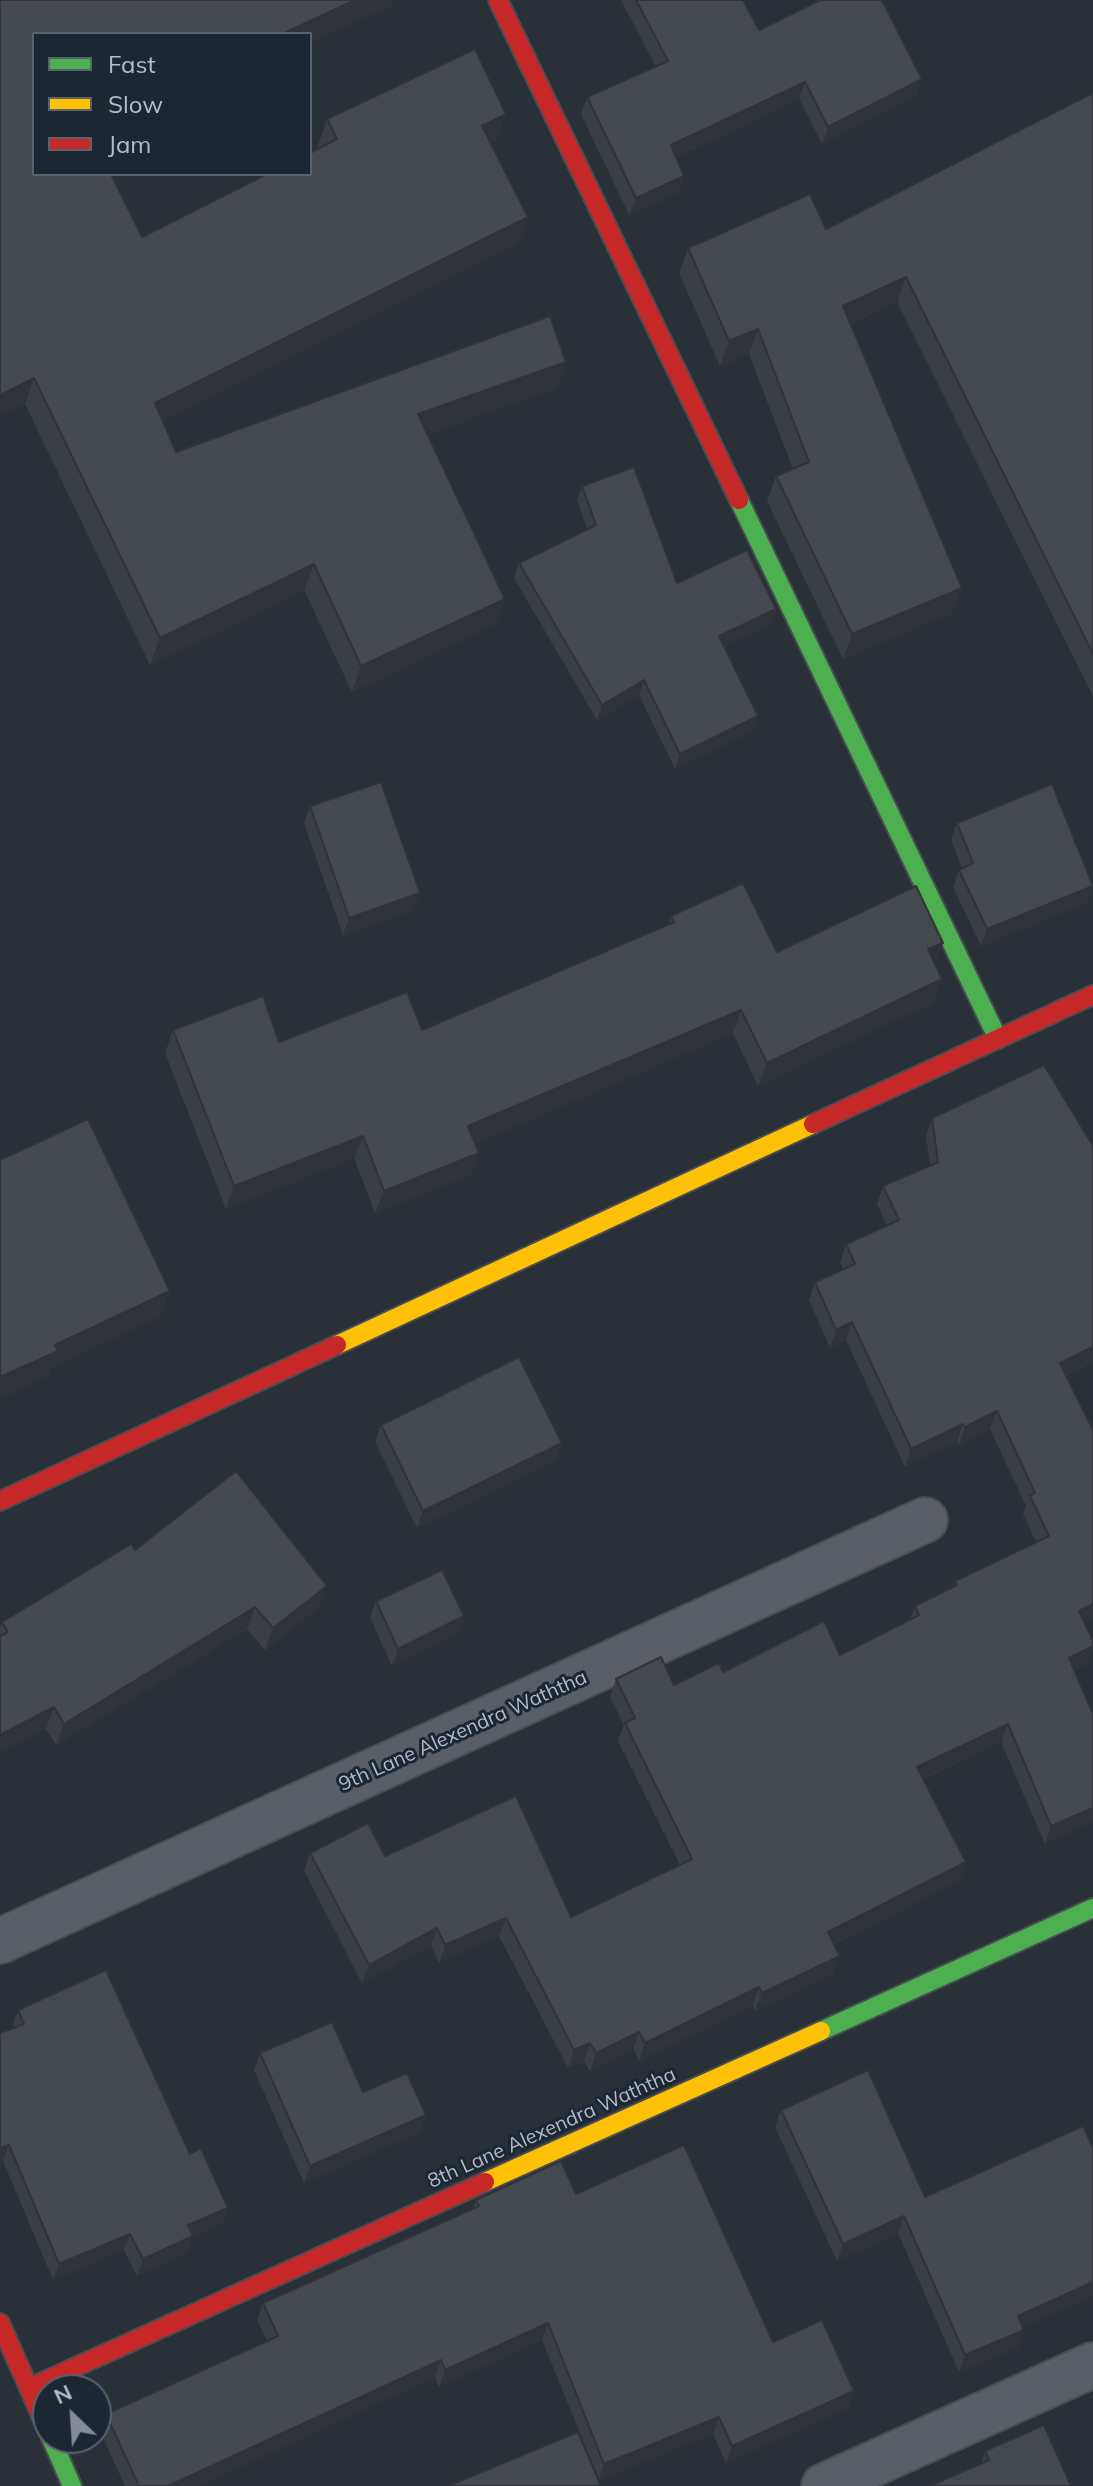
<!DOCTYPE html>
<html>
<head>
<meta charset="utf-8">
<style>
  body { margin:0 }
  #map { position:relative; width:1093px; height:2486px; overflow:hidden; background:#2a3038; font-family:Mulish,sans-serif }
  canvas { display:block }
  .legend { position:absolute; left:32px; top:32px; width:280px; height:144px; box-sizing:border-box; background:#1d2633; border:2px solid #59626f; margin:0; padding:10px 14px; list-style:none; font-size:24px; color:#b4bcc9 }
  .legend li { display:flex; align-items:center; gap:16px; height:40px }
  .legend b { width:40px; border:2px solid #59626f }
  .north { position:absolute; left:32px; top:2374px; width:80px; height:80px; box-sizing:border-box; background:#1d2633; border:2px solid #59626f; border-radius:50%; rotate:335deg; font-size:22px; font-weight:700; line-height:32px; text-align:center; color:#b4bcc9 }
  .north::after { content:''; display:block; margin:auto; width:28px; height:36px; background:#848b96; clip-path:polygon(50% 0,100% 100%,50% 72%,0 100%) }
</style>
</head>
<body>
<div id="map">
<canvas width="1093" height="2486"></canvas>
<ul class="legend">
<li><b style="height:10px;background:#4caf50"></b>Fast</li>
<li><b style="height:10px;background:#ffc107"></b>Slow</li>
<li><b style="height:10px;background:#c62828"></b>Jam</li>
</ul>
<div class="north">N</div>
</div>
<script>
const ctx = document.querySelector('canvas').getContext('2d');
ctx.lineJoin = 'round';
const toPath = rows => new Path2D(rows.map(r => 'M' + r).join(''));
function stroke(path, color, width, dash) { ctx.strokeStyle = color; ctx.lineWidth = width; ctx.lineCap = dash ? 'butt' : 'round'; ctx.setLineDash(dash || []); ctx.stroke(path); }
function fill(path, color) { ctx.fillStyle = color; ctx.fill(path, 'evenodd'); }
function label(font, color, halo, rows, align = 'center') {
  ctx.font = font + ' Mulish,sans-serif'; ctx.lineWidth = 6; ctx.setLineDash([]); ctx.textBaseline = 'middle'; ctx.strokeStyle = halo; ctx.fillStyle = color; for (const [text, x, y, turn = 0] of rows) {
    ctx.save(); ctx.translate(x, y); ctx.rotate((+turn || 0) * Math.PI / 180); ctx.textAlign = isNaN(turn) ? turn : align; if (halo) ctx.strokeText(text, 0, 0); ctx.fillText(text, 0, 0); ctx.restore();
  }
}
const street = toPath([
  [0,1941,925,1520],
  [824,2486,1093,2365]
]);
const fast = toPath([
  [739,500,998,1039],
  [821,2031,1093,1908],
  [51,2438,72,2486]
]);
const slow = toPath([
  [337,1345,813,1124],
  [485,2182,821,2031]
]);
const jam = toPath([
  [498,0,739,500],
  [813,1124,1093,995],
  [0,1501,337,1345],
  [0,2323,48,2431],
  [29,2388,485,2182]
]);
const wall = toPath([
  [0,0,394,0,392,5,310,43,310,34,34,34,142,237,319,148,318,146,327,119,497,140,491,143,519,243,162,420,176,452,566,362,557,388,427,434,505,599,495,625,352,692,304,590,150,665,25,404,0,416],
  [621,0,743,0,759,30,922,79,916,96,822,144,799,99,676,157,678,193,629,215,581,114,587,97,656,67],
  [1093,93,1093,697,897,302,851,324,952,613,843,659,767,501,776,476,793,469,749,354,720,366,679,273,688,248,826,229],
  [582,486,677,583,776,609,771,624,724,646,753,731,675,769,639,695,597,720,514,578,519,563,587,529,577,500],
  [310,806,414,910,343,935,304,823],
  [957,823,1093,886,1087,903,981,946,953,887,959,870,962,868,951,840],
  [671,916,777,952,935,964,934,1002,758,1086,733,1033,475,1143,471,1175,375,1213,354,1158,226,1209,165,1053,173,1030,279,1042,422,1030,668,924],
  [932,1118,1093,1146,1093,1362,1066,1375,1093,1430,1093,1619,1084,1623,1093,1641,1093,1650,1088,1663,1074,1670,1093,1714,1045,1844,1001,1742,924,1779,960,1880,834,1944,840,1956,833,1974,755,2011,752,2005,639,2061,633,2049,590,2071,584,2061,568,2068,499,1936,439,1963,431,1946,362,1983,304,1871,310,1853,385,1856,571,1917,680,1865,618,1741,624,1725,610,1697,616,1679,674,1685,723,1672,840,1655,910,1619,915,1606,953,1587,955,1581,1036,1542,1023,1514,1026,1506,990,1429,959,1445,957,1442,905,1467,846,1340,830,1348,809,1300,815,1282,843,1269,840,1262,846,1244,887,1226,877,1204,883,1186,930,1166,926,1136],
  [381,1425,556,1460,417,1528,375,1442],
  [135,1550,320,1607,265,1650,247,1629,56,1745,46,1729,0,1752,0,1627,2,1622],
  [376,1601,458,1633,392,1666,370,1618],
  [18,2010,190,2154,228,2208,222,2224,193,2237,187,2252,137,2276,124,2250,53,2280,3,2161,0,2162,0,2033,13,2028,12,2027],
  [260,2053,420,2132,304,2183,254,2070],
  [781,2110,925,2197,1023,2328,1024,2330,1018,2347,959,2372,898,2233,837,2261,775,2127],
  [576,2194,773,2342,854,2391,848,2408,726,2463,713,2434,599,2480,542,2340,439,2387,435,2377,199,2486,125,2486,100,2431,106,2414,267,2341,257,2320,263,2303,473,2209,476,2200],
  [985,2451,1071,2486,981,2463]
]);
const shadedWall = toPath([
  [355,0,394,0,392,5,310,43,310,34,282,34],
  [922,79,916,96,822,144,828,127],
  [805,82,799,99,664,162,671,145],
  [506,114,497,140,472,152,482,126],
  [684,176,678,193,629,215,636,198],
  [528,217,519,243,145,429,155,403],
  [906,277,897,302,834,331,843,306],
  [758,329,749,354,720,366,729,341],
  [566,362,557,388,409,440,418,414],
  [34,378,25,404,0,416,0,395],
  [314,564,304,590,150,665,160,638],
  [962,588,952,613,843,659,852,634],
  [505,599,495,625,352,692,361,666],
  [776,609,771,624,714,651,719,636],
  [644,680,639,695,597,720,602,705],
  [758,716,753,731,675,769,680,754],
  [1093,886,1087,903,981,946,987,929],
  [420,893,414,910,343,935,349,918],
  [943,943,935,965,928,949],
  [942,979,934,1002,758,1086,767,1063],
  [741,1010,733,1033,460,1149,468,1126],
  [363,1136,354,1158,226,1209,234,1186],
  [479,1153,471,1175,375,1213,384,1191],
  [170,1291,160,1317,52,1368,48,1377,0,1399,0,1377,55,1345],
  [852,1322,846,1340,830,1348,836,1330],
  [1093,1347,1093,1362,1053,1380,1060,1363],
  [997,1411,990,1429,959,1445,965,1427],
  [963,1424,957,1442,905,1467,911,1449],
  [562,1443,556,1460,417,1528,423,1511],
  [327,1586,320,1607,265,1650,273,1628],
  [1093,1604,1093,1619,1072,1629,1079,1611],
  [255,1607,247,1629,56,1745,64,1724],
  [464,1616,458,1633,392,1666,398,1649],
  [1093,1646,1093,1650,1088,1663,1062,1675,1069,1658],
  [54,1707,46,1729,0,1752,0,1735],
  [1008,1724,1001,1742,911,1784,917,1767],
  [1093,1808,1093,1822,1045,1844,1051,1826],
  [966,1862,960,1880,821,1950,828,1932],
  [506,1918,499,1936,439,1963,445,1945],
  [437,1928,431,1946,362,1983,369,1965],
  [840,1956,833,1974,755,2011,762,1993],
  [759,1987,752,2005,639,2061,645,2043],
  [639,2032,633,2049,590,2071,596,2053],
  [590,2043,584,2061,568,2068,574,2050],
  [426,2115,420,2132,304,2183,310,2166],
  [9,2145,3,2161,0,2162,0,2148],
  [228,2208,222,2224,193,2237,187,2252,137,2276,143,2259,188,2225],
  [904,2216,898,2233,837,2261,843,2244],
  [130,2234,124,2250,53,2280,59,2264],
  [1093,2282,1093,2296,1012,2333,1018,2316],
  [548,2323,542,2340,439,2387,445,2370],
  [1024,2330,1018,2347,959,2372,965,2355],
  [441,2360,435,2377,199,2486,168,2486],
  [854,2391,848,2408,726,2463,732,2446],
  [719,2417,713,2434,598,2481,604,2464]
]);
const building = toPath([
  [0,0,355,0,282,34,34,34,34,174,111,174,142,237,267,174,310,174,310,153,337,139,327,119,475,49,506,114,482,126,528,217,155,403,176,452,550,316,566,362,418,414,505,599,361,666,314,564,160,638,34,378,0,395,0,0],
  [636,0,743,0,759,30,820,0,882,0,922,79,828,127,805,82,671,145,684,176,636,198,587,97,668,61,636,0],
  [1093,93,1093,654,906,277,843,306,962,588,852,634,776,476,809,462,758,329,729,341,688,248,810,194,826,229,1093,93],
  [634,467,677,583,747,550,776,609,719,636,758,716,680,754,644,680,602,705,519,563,596,525,582,486,634,467],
  [381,782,420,893,349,918,310,806,381,782],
  [1052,784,1093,886,987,929,959,870,973,863,957,823,1052,784],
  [743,883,777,952,916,886,943,943,928,949,942,979,767,1063,741,1010,468,1126,479,1153,384,1191,363,1136,234,1186,173,1030,263,996,279,1042,407,992,422,1030,674,922,671,916,743,883],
  [1044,1065,1093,1146,1093,1347,1060,1363,1093,1430,1093,1604,1079,1611,1093,1641,1093,1646,1069,1658,1093,1714,1093,1808,1051,1826,1008,1724,917,1767,966,1862,828,1932,840,1956,762,1993,759,1987,645,2043,639,2032,596,2053,590,2043,574,2050,506,1918,445,1945,437,1928,369,1965,310,1853,368,1823,385,1856,516,1796,571,1917,692,1859,625,1723,635,1718,616,1679,661,1657,674,1685,719,1663,723,1672,824,1621,840,1655,919,1615,915,1606,957,1585,955,1581,1049,1536,1030,1496,1035,1493,997,1411,965,1427,963,1424,911,1449,852,1322,836,1330,815,1282,855,1264,846,1244,899,1220,883,1186,938,1162,932,1118,1044,1065],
  [88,1119,170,1291,55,1345,58,1351,0,1377,0,1160,88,1119],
  [519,1357,562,1443,423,1511,381,1425,519,1357],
  [236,1471,327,1586,273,1628,255,1607,64,1724,54,1707,0,1735,0,1636,8,1632,2,1622,131,1544,135,1550,236,1471],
  [442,1570,464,1616,398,1649,376,1601,442,1570],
  [106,1970,190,2154,201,2148,228,2208,188,2225,193,2236,143,2259,130,2234,59,2264,9,2145,0,2148,0,2033,24,2024,18,2010,106,1970],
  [332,2022,363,2092,407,2073,426,2115,310,2166,260,2053,332,2022],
  [868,2070,925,2197,1083,2126,1093,2148,1093,2282,1018,2316,1024,2330,965,2355,904,2216,843,2244,781,2110,868,2070],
  [684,2145,773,2342,822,2320,854,2391,732,2446,719,2417,604,2464,548,2323,445,2370,441,2360,168,2486,139,2486,106,2414,278,2336,263,2303,479,2206,476,2200,561,2161,576,2194,684,2145],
  [1044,2425,1071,2486,930,2486,989,2460,985,2451,1044,2425],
  [578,2432,601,2486,448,2486,578,2432]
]);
const streetNames = [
  ["9th Lane Alexendra Waththa",463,1731,-24],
  ["8th Lane Alexendra Waththa",552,2128,-24]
];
stroke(street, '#484c53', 48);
stroke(fast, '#484c53', 22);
stroke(slow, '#484c53', 22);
stroke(jam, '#484c53', 22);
stroke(street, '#5a5e66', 44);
stroke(fast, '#4caf50', 18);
stroke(slow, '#ffc107', 18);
stroke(jam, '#c62828', 18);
fill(wall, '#3a3f45');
fill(shadedWall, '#303338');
fill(building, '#444950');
stroke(building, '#303338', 2);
label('20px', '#b4bcc9', '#1d2633', streetNames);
</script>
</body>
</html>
